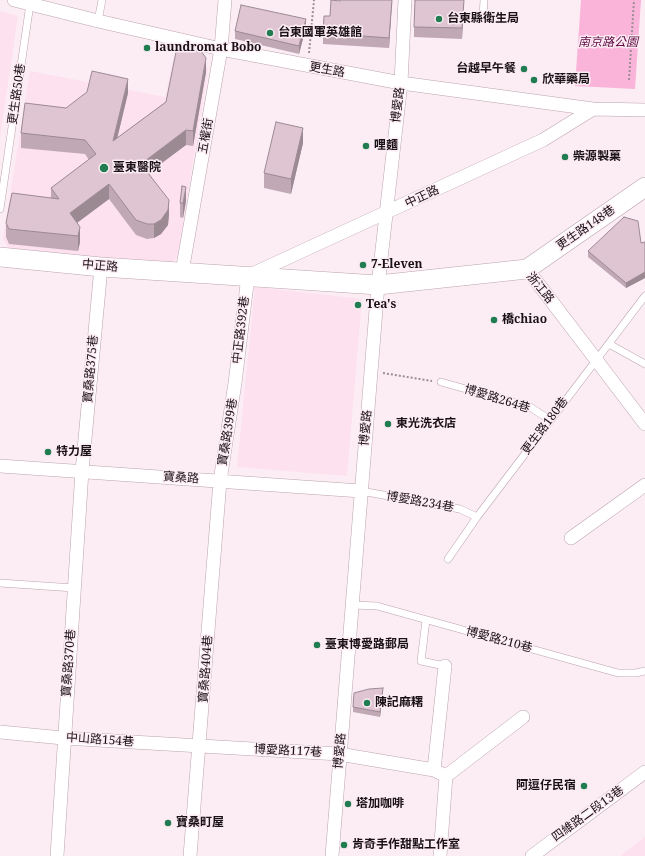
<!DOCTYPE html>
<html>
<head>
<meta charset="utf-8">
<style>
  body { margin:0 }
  canvas { display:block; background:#fcecf3 }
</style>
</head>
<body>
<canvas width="645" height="856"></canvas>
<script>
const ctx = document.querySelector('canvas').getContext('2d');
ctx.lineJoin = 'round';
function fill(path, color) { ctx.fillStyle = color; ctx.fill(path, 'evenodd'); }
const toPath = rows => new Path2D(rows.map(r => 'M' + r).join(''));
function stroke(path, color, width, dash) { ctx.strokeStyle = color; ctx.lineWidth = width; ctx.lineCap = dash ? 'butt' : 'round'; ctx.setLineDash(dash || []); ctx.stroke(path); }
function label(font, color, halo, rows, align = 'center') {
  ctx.font = font + ' "Noto Serif","Noto Sans TC",serif'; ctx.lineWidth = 3; ctx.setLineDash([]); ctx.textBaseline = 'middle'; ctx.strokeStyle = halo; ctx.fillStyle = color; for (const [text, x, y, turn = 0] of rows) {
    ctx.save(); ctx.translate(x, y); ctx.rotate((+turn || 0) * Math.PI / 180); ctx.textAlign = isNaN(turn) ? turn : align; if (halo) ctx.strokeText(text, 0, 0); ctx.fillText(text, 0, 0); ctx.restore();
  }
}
const built = toPath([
  [0,11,18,16,0,137],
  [174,57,203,61,208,69,178,254,175,260,171,263,10,251,3,239,30,71,165,97],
  [255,287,362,299,347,476,237,467],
  [645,837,645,856,620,856]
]);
const green = toPath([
  [581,0,641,0,635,89,575,86]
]);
const path = toPath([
  [309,53,314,0],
  [629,80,634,0],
  [383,373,432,381]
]);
const lane = toPath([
  [483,17,484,0],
  [98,21,102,0],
  [0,209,30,4],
  [609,344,645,364],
  [441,382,530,407,550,420],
  [361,491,460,509,477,517],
  [448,559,477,517,645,296],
  [0,583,74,588],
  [352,605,377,606,618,673,636,673,645,671],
  [426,620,421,661,445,666]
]);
const street = toPath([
  [14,0,98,21,221,49,401,83,593,109,645,110],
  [527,269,645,424],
  [182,272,221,49,225,0],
  [0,466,361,491],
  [571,538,645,485],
  [0,732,63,738,339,754,434,770,446,776],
  [434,770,445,666],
  [57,856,82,471,101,267],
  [190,856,220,481,235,383,248,276,543,140,593,109],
  [332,856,378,285,401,83,405,0],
  [440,856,446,776,523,717],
  [532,856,645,772]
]);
const secondary = toPath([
  [0,257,101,267,378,285,527,269,645,187]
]);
const wall = toPath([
  [340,0,392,0,389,48,323,44,323,33,330,16],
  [464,0,462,39,414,37,414,27],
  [306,27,299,54,235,39,235,31],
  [206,72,193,146,186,145,149,173,169,214,168,225,161,234,154,238,147,239,136,235,109,199,77,223,80,242,78,251,9,244,6,237,6,223,51,198,51,188,89,160,85,154,21,148,21,133,66,108,128,93,117,138],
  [303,143,291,194,264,188,264,173],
  [186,201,183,218,180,217,180,203],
  [645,242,645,278,626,288,588,257,588,251],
  [383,694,380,717,353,712,353,707]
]);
const shadedWall = toPath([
  [392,0,389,48,389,38],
  [464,0,462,39,462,28],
  [306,19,306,27,299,54,299,46],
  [206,58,206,72,193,146,193,131],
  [128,79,128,93,113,156,113,141],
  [303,128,303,143,291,194,291,179],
  [186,130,186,145,141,178,141,164],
  [109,184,109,199,70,228,70,213],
  [186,187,186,201,183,218,183,203],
  [169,200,169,214,168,225,161,234,154,238,154,224],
  [80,227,80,242,78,251,78,236],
  [645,272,645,278,626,288,626,283],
  [383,688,383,694,380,717,380,712]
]);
const building = toPath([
  [331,0,340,1,340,0,392,0,389,38,323,33,324,16,330,16,331,0],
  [415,0,464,0,462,28,414,27,415,0],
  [241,5,306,19,299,46,235,31,241,5],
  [177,47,201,51,206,58,193,131,186,130,141,164,169,200,168,210,161,220,154,224,147,224,136,220,109,184,70,213,80,227,78,236,9,229,6,223,12,193,59,199,51,188,96,154,85,140,21,133,25,103,66,108,87,92,92,71,128,79,113,141,166,102,177,47],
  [276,122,303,128,291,179,264,173,276,122],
  [182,186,186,187,183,203,180,203,182,186],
  [624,217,638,221,641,243,645,242,645,272,626,283,588,251,624,217],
  [383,688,380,712,353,707,354,693,369,689,383,688]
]);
const markers = [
  [439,19,4,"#227c51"],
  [270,33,4,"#227c51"],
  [147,48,4,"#227c51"],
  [524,69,4,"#227c51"],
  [534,80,4,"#227c51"],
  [366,146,4,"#227c51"],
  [565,157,4,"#227c51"],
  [104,168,5,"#227c51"],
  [363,265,4,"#227c51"],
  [358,305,4,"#227c51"],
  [494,320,4,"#227c51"],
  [388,424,4,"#227c51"],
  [48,452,4,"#227c51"],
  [317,645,4,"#227c51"],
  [367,703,4,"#227c51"],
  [584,786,4,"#227c51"],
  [348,804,4,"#227c51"],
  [168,823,4,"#227c51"],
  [344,845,4,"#227c51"]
];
const poiNames = [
  ["台東縣衛生局",447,19],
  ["台東國軍英雄館",278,33],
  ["laundromat Bobo",155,48],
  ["台越早午餐",516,69,"right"],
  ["欣華藥局",542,80],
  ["哩麵",374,146],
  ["柴源製菓",573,157],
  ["臺東醫院",113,168],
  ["7-Eleven",371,265],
  ["Tea's",366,305],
  ["橋chiao",502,320],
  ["東光洗衣店",396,424],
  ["特力屋",56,452],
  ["臺東博愛路郵局",325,645],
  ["陳記麻糬",375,703],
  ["阿逗仔民宿",576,786,"right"],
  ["塔加咖啡",356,804],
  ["寶桑町屋",176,823],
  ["肯奇手作甜點工作室",352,845]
];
const parkNames = [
  ["南京路公園",608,43]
];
const streetNames = [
  ["更生路",327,70,10],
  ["更生路50巷",17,94,-82],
  ["博愛路",398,105,-83],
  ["五權街",206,136,-80],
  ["中正路",422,197,-25],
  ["更生路148巷",586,228,-35],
  ["中正路",100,266,5],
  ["浙江路",540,288,51],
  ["中正路392巷",241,330,-83],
  ["寶桑路375巷",91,369,-85],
  ["博愛路264巷",497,399,17],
  ["更生路180巷",545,426,-53],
  ["博愛路",366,428,-85],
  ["寶桑路399巷",228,432,-81],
  ["寶桑路",181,478,4],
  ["博愛路234巷",420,502,10],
  ["博愛路210巷",499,640,15],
  ["寶桑路370巷",69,663,-86],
  ["寶桑路404巷",206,669,-86],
  ["中山路154巷",100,740,4],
  ["博愛路117巷",288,751,3],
  ["博愛路",340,751,-85],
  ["四維路二段13巷",588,814,-36]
];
fill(built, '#fde1ef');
fill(green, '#fbb4d9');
stroke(lane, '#bca3af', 8);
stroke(street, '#bca3af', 14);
stroke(secondary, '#bca3af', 20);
stroke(path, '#9b8e94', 2, [2, 2]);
stroke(lane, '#fff', 7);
stroke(street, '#fff', 13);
stroke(secondary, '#fff', 19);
fill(wall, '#c0a9b5');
fill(shadedWall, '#9c8a93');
fill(building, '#dfc5d2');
stroke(building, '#9c8a93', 1);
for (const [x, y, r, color] of markers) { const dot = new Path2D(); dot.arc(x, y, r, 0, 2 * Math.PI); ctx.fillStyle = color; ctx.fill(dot); stroke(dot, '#fcecf3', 1.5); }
label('bold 12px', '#1a1116', '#fcecf3', poiNames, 'left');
label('italic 12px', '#5f0b42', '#fcecf3', parkNames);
label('12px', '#1a1116', '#fcecf3', streetNames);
</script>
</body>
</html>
